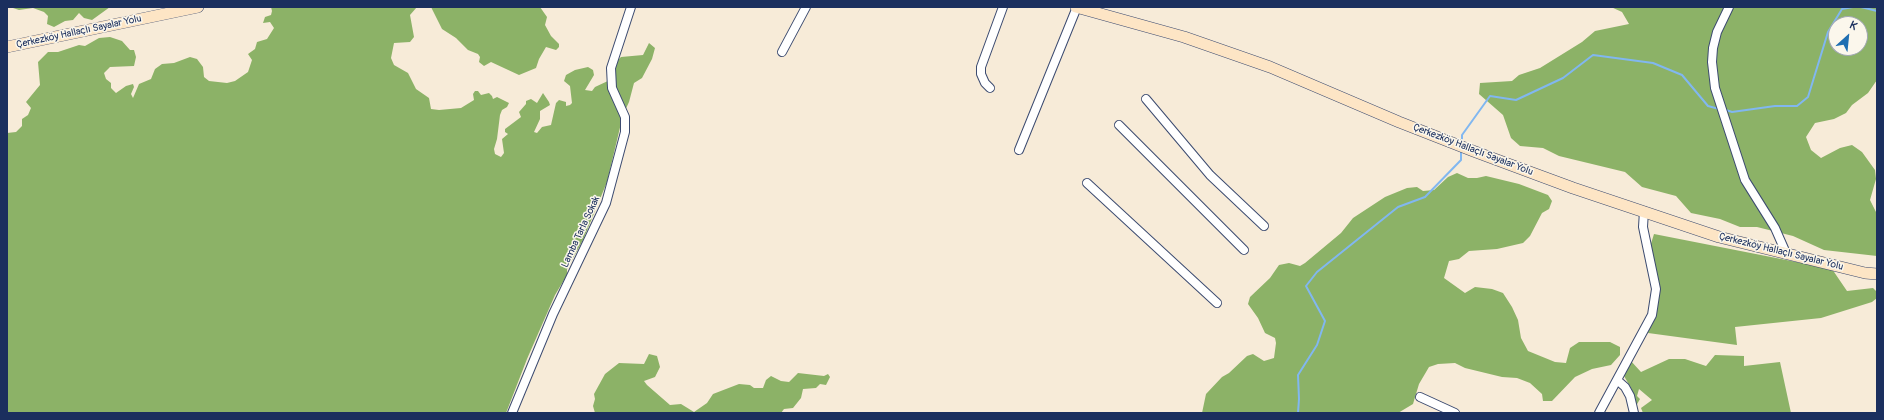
<!DOCTYPE html>
<html>
<head>
<meta charset="utf-8">
<style>
  body { margin:0 }
  #map { position:relative; width:1884px; height:420px; overflow:hidden; background:#f7ebd8; font-family:Pangolin,sans-serif }
  canvas { display:block }
  .frame { position:absolute; inset:0; border:8px solid #1b2f5e; pointer-events:none }
  .north { position:absolute; left:1828px; top:16px; width:40px; height:40px; box-sizing:border-box; background:#fbf7ec; border:1px solid #a1a7b3; border-radius:50%; rotate:27deg; font-size:11px; font-weight:700; line-height:16px; text-align:center; color:#1b2f5e }
  .north::after { content:''; display:block; margin:auto; width:14px; height:18px; background:#1f6fb2; clip-path:polygon(50% 0,100% 100%,50% 72%,0 100%) }
</style>
</head>
<body>
<div id="map">
<canvas width="1884" height="420"></canvas>
<div class="frame"></div>
<div class="north">K</div>
</div>
<script>
const ctx = document.querySelector('canvas').getContext('2d');
ctx.lineJoin = 'round';
function fill(path, color) { ctx.fillStyle = color; ctx.fill(path, 'evenodd'); }
const toPath = rows => new Path2D(rows.map(r => 'M' + r).join(''));
function stroke(path, color, width, dash) { ctx.strokeStyle = color; ctx.lineWidth = width; ctx.lineCap = dash ? 'butt' : 'round'; ctx.setLineDash(dash || []); ctx.stroke(path); }
function label(font, color, halo, rows, align = 'center') {
  ctx.font = font + ' Pangolin,sans-serif'; ctx.lineWidth = 3; ctx.setLineDash([]); ctx.textBaseline = 'middle'; ctx.strokeStyle = halo; ctx.fillStyle = color; for (const [text, x, y, turn = 0] of rows) {
    ctx.save(); ctx.translate(x, y); ctx.rotate((+turn || 0) * Math.PI / 180); ctx.textAlign = isNaN(turn) ? turn : align; if (halo) ctx.strokeText(text, 0, 0); ctx.fillText(text, 0, 0); ctx.restore();
  }
}
const forest = toPath([
  [10,7,110,7,92,20,84,18,79,13,73,20,65,21,54,27,47,24,48,16,44,12,33,8,19,10],
  [271,7,417,7,410,15,414,37,410,42,394,43,391,58,394,65,408,73,416,89,429,98,431,109,439,110,461,108,474,100,473,94,475,91,478,91,481,95,489,93,492,96,493,99,497,97,509,103,507,107,502,110,500,115,497,139,494,149,495,154,501,157,504,153,502,139,508,134,505,132,505,129,521,117,519,112,526,104,526,101,531,99,537,103,543,93,549,102,550,105,540,111,540,119,534,132,537,133,542,127,551,125,556,103,559,100,566,102,566,106,570,105,572,103,570,86,564,81,566,75,575,70,588,67,593,70,594,75,585,90,592,91,595,87,610,80,617,61,621,57,643,55,649,43,655,48,652,59,642,78,634,83,629,102,623,115,607,182,583,240,567,269,567,275,555,295,527,359,506,413,7,413,7,133,16,132,22,126,22,119,28,115,31,108,26,102,40,85,38,62,48,52,58,52,79,45,85,46,99,38,110,37,122,41,130,50,134,50,136,57,134,66,110,67,104,73,106,79,111,83,111,88,116,93,126,86,133,84,134,87,131,94,133,98,139,84,151,79,155,69,162,64,174,63,190,57,197,59,203,67,204,77,209,81,227,83,235,81,248,72,252,60,248,54,255,49,257,42,267,39,274,28,270,22,263,23,265,17,271,15,272,11],
  [431,7,540,7,547,17,545,25,551,36,559,44,559,47,556,50,546,47,539,59,536,68,519,75,491,62,484,66,479,62,480,57,478,54,468,50,456,38,442,29],
  [1611,7,1877,7,1877,80,1868,93,1852,105,1846,113,1834,119,1815,123,1806,137,1811,150,1821,158,1840,148,1852,145,1862,152,1875,170,1876,179,1870,200,1877,214,1877,256,1824,250,1793,236,1757,227,1740,227,1720,219,1691,213,1676,196,1642,187,1625,172,1559,156,1543,148,1520,146,1511,138,1503,115,1479,94,1480,83,1512,81,1519,75,1540,68,1582,42,1595,31,1629,24,1622,12],
  [1836,24,1860,24,1860,48,1836,48],
  [1457,173,1468,178,1477,178,1486,176,1519,184,1548,195,1552,201,1549,209,1542,213,1530,236,1523,243,1497,249,1469,251,1459,259,1449,261,1444,278,1465,293,1475,287,1492,289,1503,293,1512,307,1518,320,1521,338,1528,351,1555,362,1566,363,1570,348,1579,342,1610,342,1620,347,1620,355,1611,365,1592,369,1575,377,1552,401,1543,401,1542,394,1530,383,1517,378,1502,377,1465,368,1455,363,1438,364,1429,367,1419,384,1413,404,1398,413,1202,413,1206,394,1222,377,1229,373,1247,356,1253,354,1264,361,1274,358,1276,343,1275,338,1265,333,1258,318,1248,304,1250,297,1270,278,1279,265,1289,263,1300,266,1305,263,1341,233,1353,218,1385,197,1407,188,1417,187,1423,191,1434,190,1448,177],
  [1654,234,1832,269,1847,291,1873,288,1877,292,1877,298,1872,302,1821,318,1735,327,1737,345,1648,333,1655,279,1649,250],
  [649,354,657,356,660,367,655,377,644,381,647,385,670,405,681,404,694,412,707,403,713,394,739,384,750,385,754,388,763,388,766,380,771,376,781,381,789,382,798,373,824,376,828,374,830,377,826,385,820,384,816,388,803,389,801,398,793,408,784,409,781,413,595,413,593,406,595,399,594,394,605,374,619,363,644,364],
  [1715,355,1744,356,1744,366,1780,362,1791,413,1643,413,1641,408,1652,400,1639,389,1637,396,1640,399,1636,406,1631,388,1624,376,1630,360,1641,372,1669,359,1685,359,1706,366]
]);
const stream = toPath([
  [1861,7,1877,11],
  [1726,110,1732,112,1775,106,1797,106,1808,97,1828,32,1842,9,1853,7],
  [1462,142,1462,135,1490,96,1516,100,1563,78,1593,55,1653,63,1682,75,1708,106,1719,109],
  [1298,413,1299,399,1298,375,1317,345,1325,321,1306,286,1317,272,1398,207,1425,197,1461,160,1461,150]
]);
const minor = toPath([
  [1729,7,1717,32,1713,48,1712,62,1715,88,1745,180,1775,228,1786,253],
  [782,52,806,7],
  [990,88,985,83,981,74,981,67,1003,7],
  [1146,99,1210,175,1264,226],
  [1119,125,1244,250],
  [1019,150,1077,7],
  [1087,183,1217,303],
  [1617,380,1625,387,1630,396,1634,413],
  [1420,397,1455,413],
  [512,413,553,314,606,203,625,132,625,117,612,88,611,68,631,7],
  [1599,413,1652,315,1656,289,1643,227,1644,211]
]);
const secondary = toPath([
  [1076,7,1184,37,1270,67,1399,122,1473,151,1573,188,1719,237,1865,273,1877,274],
  [7,47,198,7]
]);
const streetNames = [
  ["Çerkezköy Hallaçlı Sayalar Yolu",79,32,-12],
  ["Çerkezköy Hallaçlı Sayalar Yolu",1473,150,21],
  ["Lamba Tarla Sokak",581,232,-65],
  ["Çerkezköy Hallaçlı Sayalar Yolu",1781,252,14]
];
fill(forest, '#8cb267');
stroke(stream, '#81b7f0', 2);
stroke(minor, '#3c4b70', 10);
stroke(secondary, '#3c4b70', 12);
stroke(minor, '#fff', 8);
stroke(secondary, '#fde5c5', 11);
label('10px', '#1b2f5e', '#fbf7ec', streetNames);
</script>
</body>
</html>
